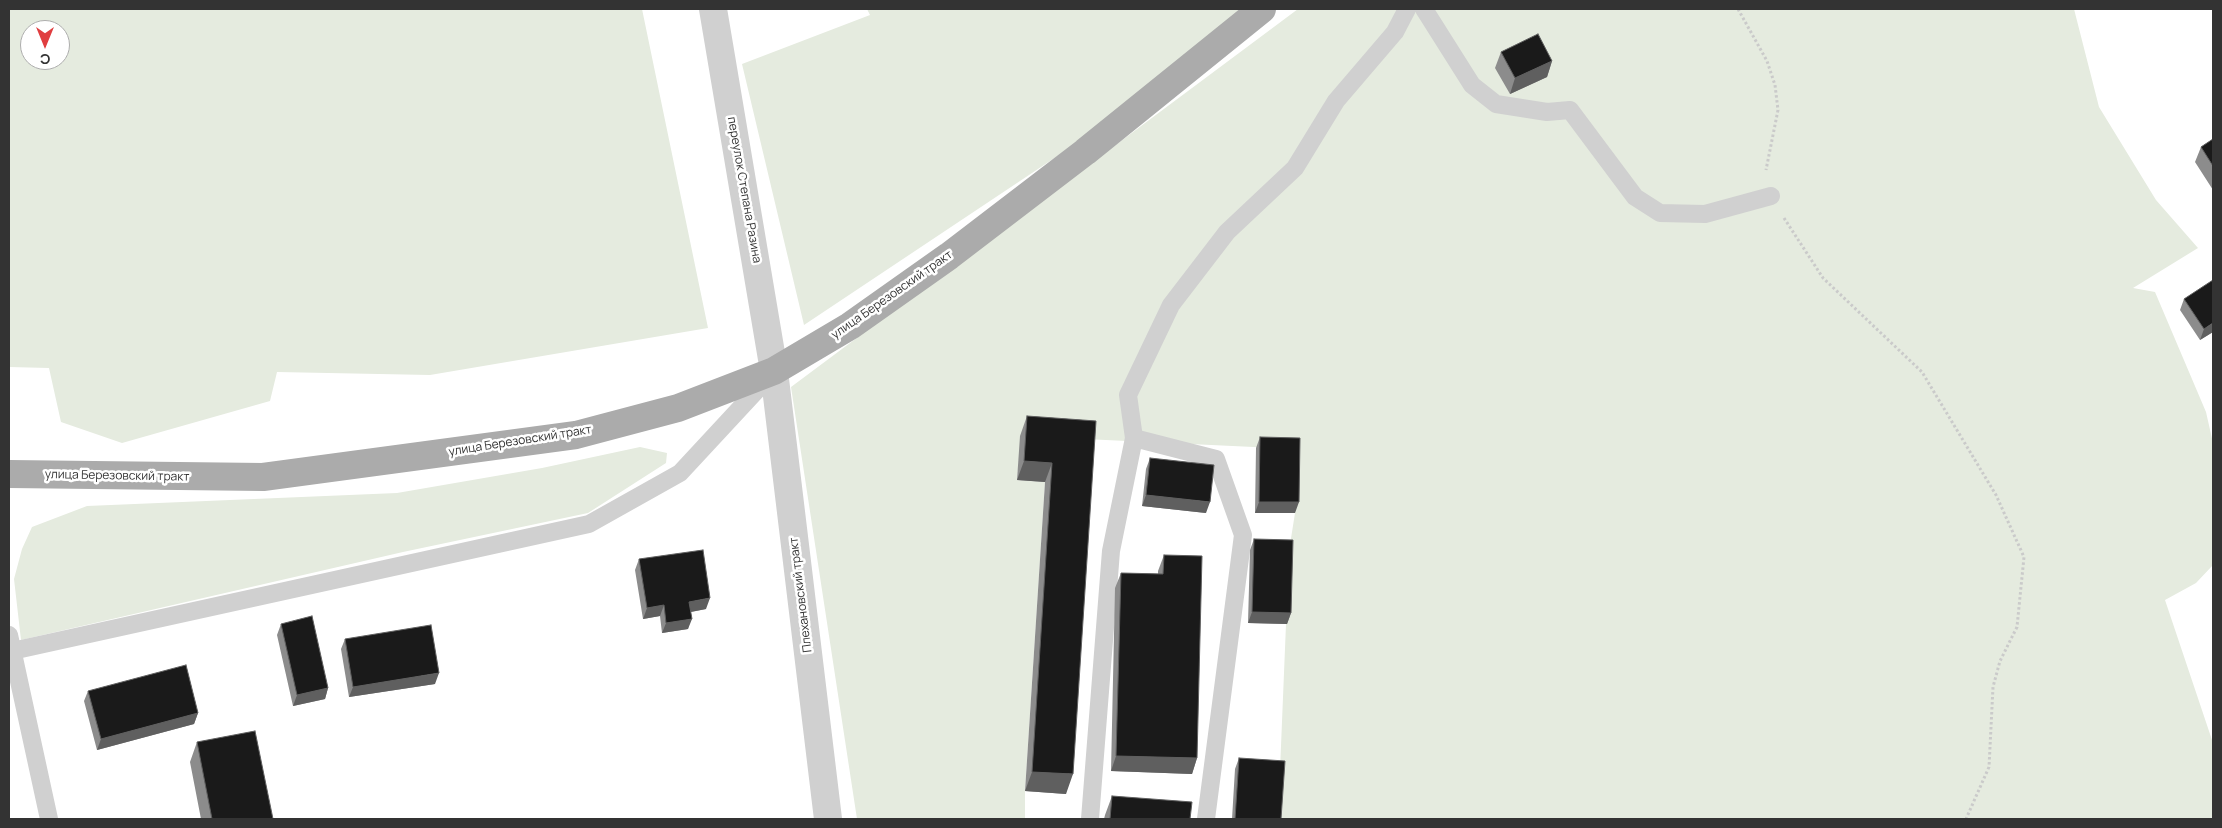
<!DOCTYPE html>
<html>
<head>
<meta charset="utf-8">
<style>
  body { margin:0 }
  #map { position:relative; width:2222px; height:828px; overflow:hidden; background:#fff; font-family:Manrope,sans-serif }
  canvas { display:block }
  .frame { position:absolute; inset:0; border:10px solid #333; pointer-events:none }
  .north { position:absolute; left:20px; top:20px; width:50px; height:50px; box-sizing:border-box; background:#fff; border:1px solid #adadad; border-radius:50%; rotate:180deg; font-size:14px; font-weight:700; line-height:20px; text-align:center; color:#333 }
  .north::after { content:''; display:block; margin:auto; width:18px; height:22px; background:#e03e40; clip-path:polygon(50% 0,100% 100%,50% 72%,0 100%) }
</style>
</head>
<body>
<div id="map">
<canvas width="2222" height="828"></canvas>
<div class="frame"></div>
<div class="north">С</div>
</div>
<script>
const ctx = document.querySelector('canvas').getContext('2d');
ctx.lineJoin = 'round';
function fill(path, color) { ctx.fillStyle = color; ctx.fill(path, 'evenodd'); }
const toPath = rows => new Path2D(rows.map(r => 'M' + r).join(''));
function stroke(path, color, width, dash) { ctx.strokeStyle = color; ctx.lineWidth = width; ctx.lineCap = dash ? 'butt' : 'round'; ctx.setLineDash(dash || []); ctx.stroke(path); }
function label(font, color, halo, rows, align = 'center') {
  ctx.font = font + ' Manrope,sans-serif'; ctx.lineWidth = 5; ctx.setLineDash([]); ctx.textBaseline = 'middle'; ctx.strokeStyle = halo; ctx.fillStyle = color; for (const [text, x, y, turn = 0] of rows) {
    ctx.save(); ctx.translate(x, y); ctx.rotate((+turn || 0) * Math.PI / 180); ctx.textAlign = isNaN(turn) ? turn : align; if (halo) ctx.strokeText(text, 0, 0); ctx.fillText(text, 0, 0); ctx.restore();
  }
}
const green = toPath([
  [9,9,642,9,708,328,430,375,277,372,270,401,122,443,61,422,49,368,9,367],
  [30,30,60,30,60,60,30,60],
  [867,9,1245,9,1080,141,804,325,742,64,870,15],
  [1298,9,2074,9,2099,107,2156,200,2198,248,2133,288,2155,292,2206,412,2213,443,2213,565,2196,583,2165,600,2213,743,2213,819,1278,819,1289,551,1295,513,1296,449,1021,436,1017,480,1045,482,1025,791,1025,819,857,819,791,387],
  [640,447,667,453,666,463,588,513,403,552,21,640,14,579,22,549,32,527,87,506,397,493,542,468]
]);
const path = toPath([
  [1738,9,1767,61,1775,85,1778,110,1766,170],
  [1784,218,1823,278,1922,372,1996,495,2024,557,2017,627,2000,661,1993,687,1989,767,1966,819]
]);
const lane = toPath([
  [1424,9,1472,85,1496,104,1547,112,1570,110,1635,197,1660,213,1705,214,1771,196],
  [1134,438,1216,459,1243,535,1206,819],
  [9,635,49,819],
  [12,651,589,524,680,473,770,376],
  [1090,819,1111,551,1134,438,1128,395,1171,305,1227,232,1295,168,1336,101,1395,32,1407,9]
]);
const street = toPath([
  [713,9,774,371,828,819]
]);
const primary = toPath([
  [9,474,263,477,576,435,678,408,774,371,850,326,949,256,1085,152,1262,9]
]);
const wall = toPath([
  [1501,52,1552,61,1547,77,1510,94,1495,68],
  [2213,139,2213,190,2195,162,2201,147],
  [2184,299,2213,332,2200,340,2180,310],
  [1027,416,1096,421,1066,794,1025,791,1045,482,1017,480,1020,436],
  [1260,437,1295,513,1255,513,1256,448],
  [1150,458,1206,513,1142,506,1146,469],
  [1254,539,1291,613,1287,624,1248,623,1250,550],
  [1164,555,1197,758,1192,774,1111,771,1115,588,1121,573,1158,574,1158,571],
  [639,559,706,609,691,612,688,629,662,633,660,616,643,619,635,570],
  [281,624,328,688,325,699,293,706,277,635],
  [345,639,435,684,349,697,341,649],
  [88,691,198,713,194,724,97,750,84,701],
  [197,742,273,819,201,819,190,762],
  [1239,758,1281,819,1232,819,1235,769],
  [1112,796,1190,819,1104,819,1105,815]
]);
const shadedWall = toPath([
  [1552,61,1547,77,1510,94,1515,78],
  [2213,323,2213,332,2200,340,2204,329],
  [1024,461,1052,463,1045,482,1017,480],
  [1146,495,1210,502,1206,513,1142,506],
  [1259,502,1299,502,1295,513,1255,513],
  [710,598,706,609,685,613,689,602],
  [664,605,660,616,643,619,647,608],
  [1252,612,1291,613,1287,624,1248,623],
  [692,619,688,629,662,633,666,623],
  [439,673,435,684,349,697,353,687],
  [328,688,325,699,293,706,297,695],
  [198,713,194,724,97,750,101,739],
  [1116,756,1197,758,1192,774,1111,771],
  [1032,772,1073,774,1066,794,1025,791]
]);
const building = toPath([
  [1538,34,1552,61,1515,78,1501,52,1538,34],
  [2213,139,2213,166,2201,147,2213,139],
  [2213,280,2213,323,2204,329,2184,299,2213,280],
  [1027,416,1096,421,1073,774,1032,772,1052,463,1024,461,1027,416],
  [1260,437,1300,438,1299,502,1259,502,1260,437],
  [1150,458,1214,465,1210,502,1146,495,1150,458],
  [1254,539,1293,540,1291,613,1252,612,1254,539],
  [703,550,710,598,689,602,692,619,666,623,664,605,647,608,639,559,703,550],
  [1164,555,1202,556,1197,758,1116,756,1121,573,1163,574,1164,555],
  [312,616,328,688,297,695,281,624,312,616],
  [431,625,439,673,353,687,345,639,431,625],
  [186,665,198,713,101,739,88,691,186,665],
  [255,731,273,819,212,819,197,742,255,731],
  [1239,758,1285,761,1281,819,1235,819,1239,758],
  [1112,796,1192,802,1190,819,1110,819,1112,796]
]);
const streetNames = [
  ["переулок Степана Разина",744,190,80],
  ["улица Березовский тракт",892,295,-35],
  ["улица Березовский тракт",520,441,-9],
  ["улица Березовский тракт",117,476,1],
  ["Плехановский тракт",801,595,-97]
];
fill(green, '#e5ebdf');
stroke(path, '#cacaca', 3, [2.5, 2.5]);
stroke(lane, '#d0d0d0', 18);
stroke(street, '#d0d0d0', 28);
stroke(primary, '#ababab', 28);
fill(wall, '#8c8c8c');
fill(shadedWall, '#5f5f5f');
fill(building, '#1a1a1a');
stroke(building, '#5f5f5f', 1);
label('12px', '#333', '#fff', streetNames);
</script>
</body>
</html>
